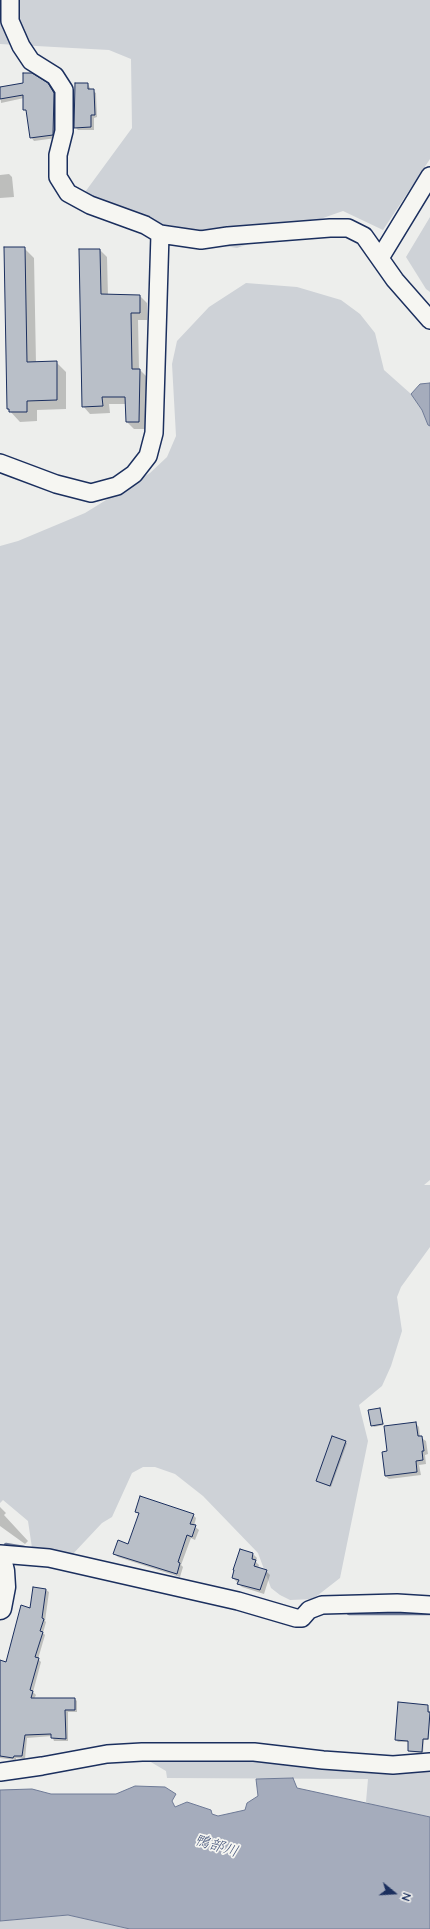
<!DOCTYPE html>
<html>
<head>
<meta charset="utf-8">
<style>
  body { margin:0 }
  #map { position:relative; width:430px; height:1929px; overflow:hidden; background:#edeeec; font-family:"Architects Daughter",sans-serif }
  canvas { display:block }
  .north { position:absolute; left:374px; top:1873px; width:40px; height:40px; -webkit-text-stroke:3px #f6f6f2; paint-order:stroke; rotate:108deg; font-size:11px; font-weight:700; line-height:16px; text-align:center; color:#1b2f5e }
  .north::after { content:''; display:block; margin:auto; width:14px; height:18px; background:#1b2f5e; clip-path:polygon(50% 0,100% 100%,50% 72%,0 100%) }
</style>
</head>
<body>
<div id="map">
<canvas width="430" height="1929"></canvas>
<div class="north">N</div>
</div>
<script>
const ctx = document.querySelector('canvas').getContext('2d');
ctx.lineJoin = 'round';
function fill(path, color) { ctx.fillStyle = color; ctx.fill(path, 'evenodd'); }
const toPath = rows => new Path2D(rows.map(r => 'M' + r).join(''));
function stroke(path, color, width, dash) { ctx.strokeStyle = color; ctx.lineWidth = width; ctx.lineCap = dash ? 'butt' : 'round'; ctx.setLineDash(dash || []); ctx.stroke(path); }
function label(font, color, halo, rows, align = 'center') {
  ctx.font = font + ' "Architects Daughter","Klee One",sans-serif'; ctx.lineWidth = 3.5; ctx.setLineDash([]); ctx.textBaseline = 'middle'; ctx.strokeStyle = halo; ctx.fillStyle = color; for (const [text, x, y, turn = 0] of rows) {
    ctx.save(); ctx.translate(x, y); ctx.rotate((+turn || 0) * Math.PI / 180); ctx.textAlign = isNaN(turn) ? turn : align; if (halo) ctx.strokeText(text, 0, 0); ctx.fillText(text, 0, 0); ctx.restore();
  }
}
const green = toPath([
  [0,0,430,0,430,159,383,230,343,211,237,248,162,236,77,203,132,128,131,59,109,50,0,44],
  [430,217,430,292,426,289,406,257],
  [246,283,297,287,341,300,360,314,375,333,384,370,411,394,422,410,428,425,430,426,430,1180,424,1185,430,1185,430,1247,401,1287,397,1297,402,1331,391,1366,382,1386,359,1405,368,1441,340,1578,313,1599,290,1600,280,1595,271,1588,258,1553,203,1496,175,1474,155,1467,143,1467,132,1473,112,1517,102,1523,71,1556,32,1548,28,1521,3,1500,0,1503,0,546,18,541,85,513,150,473,167,457,176,436,172,364,177,341,209,307],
  [144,1758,255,1760,393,1772,430,1772,430,1817,373,1805,366,1802,368,1779,167,1778,166,1771],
  [68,1915,130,1929,0,1929,0,1921]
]);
const water = toPath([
  [430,383,430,426,428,425,422,410,411,394,420,384,430,383],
  [293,1778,297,1788,430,1817,430,1929,130,1929,68,1915,0,1921,0,1790,32,1789,51,1794,116,1794,135,1786,165,1787,176,1794,172,1801,175,1807,187,1802,211,1810,212,1814,218,1816,245,1810,247,1803,258,1796,256,1779,293,1778]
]);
const shadow = toPath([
  [47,84,57,97,56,138,34,141,31,137,28,112,24,109,24,98,1,103,0,88],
  [88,84,91,90,96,93,97,117,94,118,94,130,78,130,75,127],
  [9,174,12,177,14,197,0,198,0,175],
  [24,248,34,258,36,363,56,362,66,372,66,409,37,410,37,421,20,422,8,409],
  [100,250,107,257,108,296,140,296,147,303,147,320,138,320,139,369,147,377,146,429,134,429,127,422,126,404,109,404,110,413,90,414,83,406],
  [379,1409,384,1425,374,1427,372,1425],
  [415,1423,419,1427,420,1437,426,1441,428,1454,425,1455,426,1464,419,1465,421,1475,389,1479,385,1476,388,1452],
  [345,1442,347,1443,331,1487,319,1482,317,1481],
  [0,1507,6,1513,4,1515,28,1541,25,1544,0,1526],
  [136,1511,193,1515,196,1518,194,1526,199,1530,195,1540,191,1538,181,1565,183,1567,180,1577,118,1557,114,1554,129,1545,140,1515],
  [241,1551,253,1554,257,1558,256,1562,259,1565,258,1568,266,1571,270,1575,264,1594,242,1587,233,1578],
  [34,1588,46,1590,49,1592,45,1621,46,1622,43,1633,45,1635,38,1659,41,1662,33,1692,36,1695,34,1699,75,1699,77,1701,77,1712,68,1712,68,1741,54,1741,52,1736,27,1738,25,1759,16,1758,16,1760,0,1758,0,1661,7,1663,31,1610],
  [428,1706,430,1714,429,1740,424,1740,423,1753,410,1752,409,1750,409,1742,398,1742,396,1740]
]);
const stream = toPath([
  [6,1545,24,1548],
  [349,1613,430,1613]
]);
const building = toPath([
  [23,73,32,73,48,83,54,93,53,135,30,138,26,110,23,110,23,95,0,99,0,87,23,83,23,73],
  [75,83,88,83,88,89,94,89,95,115,91,115,91,127,74,128,75,83],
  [4,247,25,247,27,362,57,361,57,400,27,401,27,412,9,412,9,409,7,409,4,247],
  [79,249,100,249,101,294,140,295,140,313,131,313,132,369,140,369,139,422,126,422,125,397,102,397,103,406,82,407,79,249],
  [380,1408,383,1424,371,1426,368,1410,380,1408],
  [416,1422,418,1436,422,1436,424,1451,422,1451,423,1460,416,1461,417,1472,385,1476,382,1452,387,1451,384,1426,416,1422],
  [332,1436,346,1441,330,1486,316,1481,332,1436],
  [140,1496,194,1514,190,1524,196,1525,192,1537,187,1535,178,1562,180,1563,177,1574,113,1554,118,1540,128,1544,139,1513,135,1512,140,1496],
  [240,1549,253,1553,252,1559,256,1560,254,1566,267,1570,260,1590,237,1584,239,1580,232,1578,234,1570,233,1570,240,1549],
  [33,1587,46,1589,42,1618,44,1619,40,1631,43,1632,35,1657,39,1658,30,1690,33,1691,31,1698,75,1698,75,1710,65,1710,66,1739,51,1738,51,1734,25,1735,22,1756,14,1756,13,1758,0,1756,0,1660,6,1662,21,1605,30,1608,33,1587],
  [398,1702,428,1705,428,1712,430,1712,428,1739,423,1739,422,1752,408,1751,408,1741,395,1740,398,1702]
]);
const street = toPath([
  [10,0,10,21,21,46,31,61,55,76,64,90,64,131,58,155,58,177,68,193,90,205,145,225,160,234,201,240,228,236,330,228,348,228,364,236,395,280,430,320],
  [380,258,430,176],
  [0,463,56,484,91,493,117,486,134,474,148,456,154,433,160,234],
  [0,1554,49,1558,238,1601,296,1618,302,1618,309,1610,322,1605,397,1603,430,1605],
  [0,1772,42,1766,107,1754,142,1752,254,1752,323,1760,393,1765,430,1762]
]);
const secondary = toPath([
  [0,1559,3,1571,4,1587,0,1608]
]);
const waterNames = [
  ["鴨部川",216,1847,17]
];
fill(green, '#ced2d7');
fill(water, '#a5acbc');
stroke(water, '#6e7a96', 1);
fill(shadow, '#0003');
stroke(stream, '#6e7a96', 4.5);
fill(building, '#b9bfc8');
stroke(building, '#1b2f5e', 1);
stroke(street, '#1b2f5e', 20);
stroke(secondary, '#1b2f5e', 25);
stroke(street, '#f6f6f2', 17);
stroke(secondary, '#f6f6f2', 22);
label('italic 15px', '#44547a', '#f6f6f2', waterNames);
</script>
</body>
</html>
